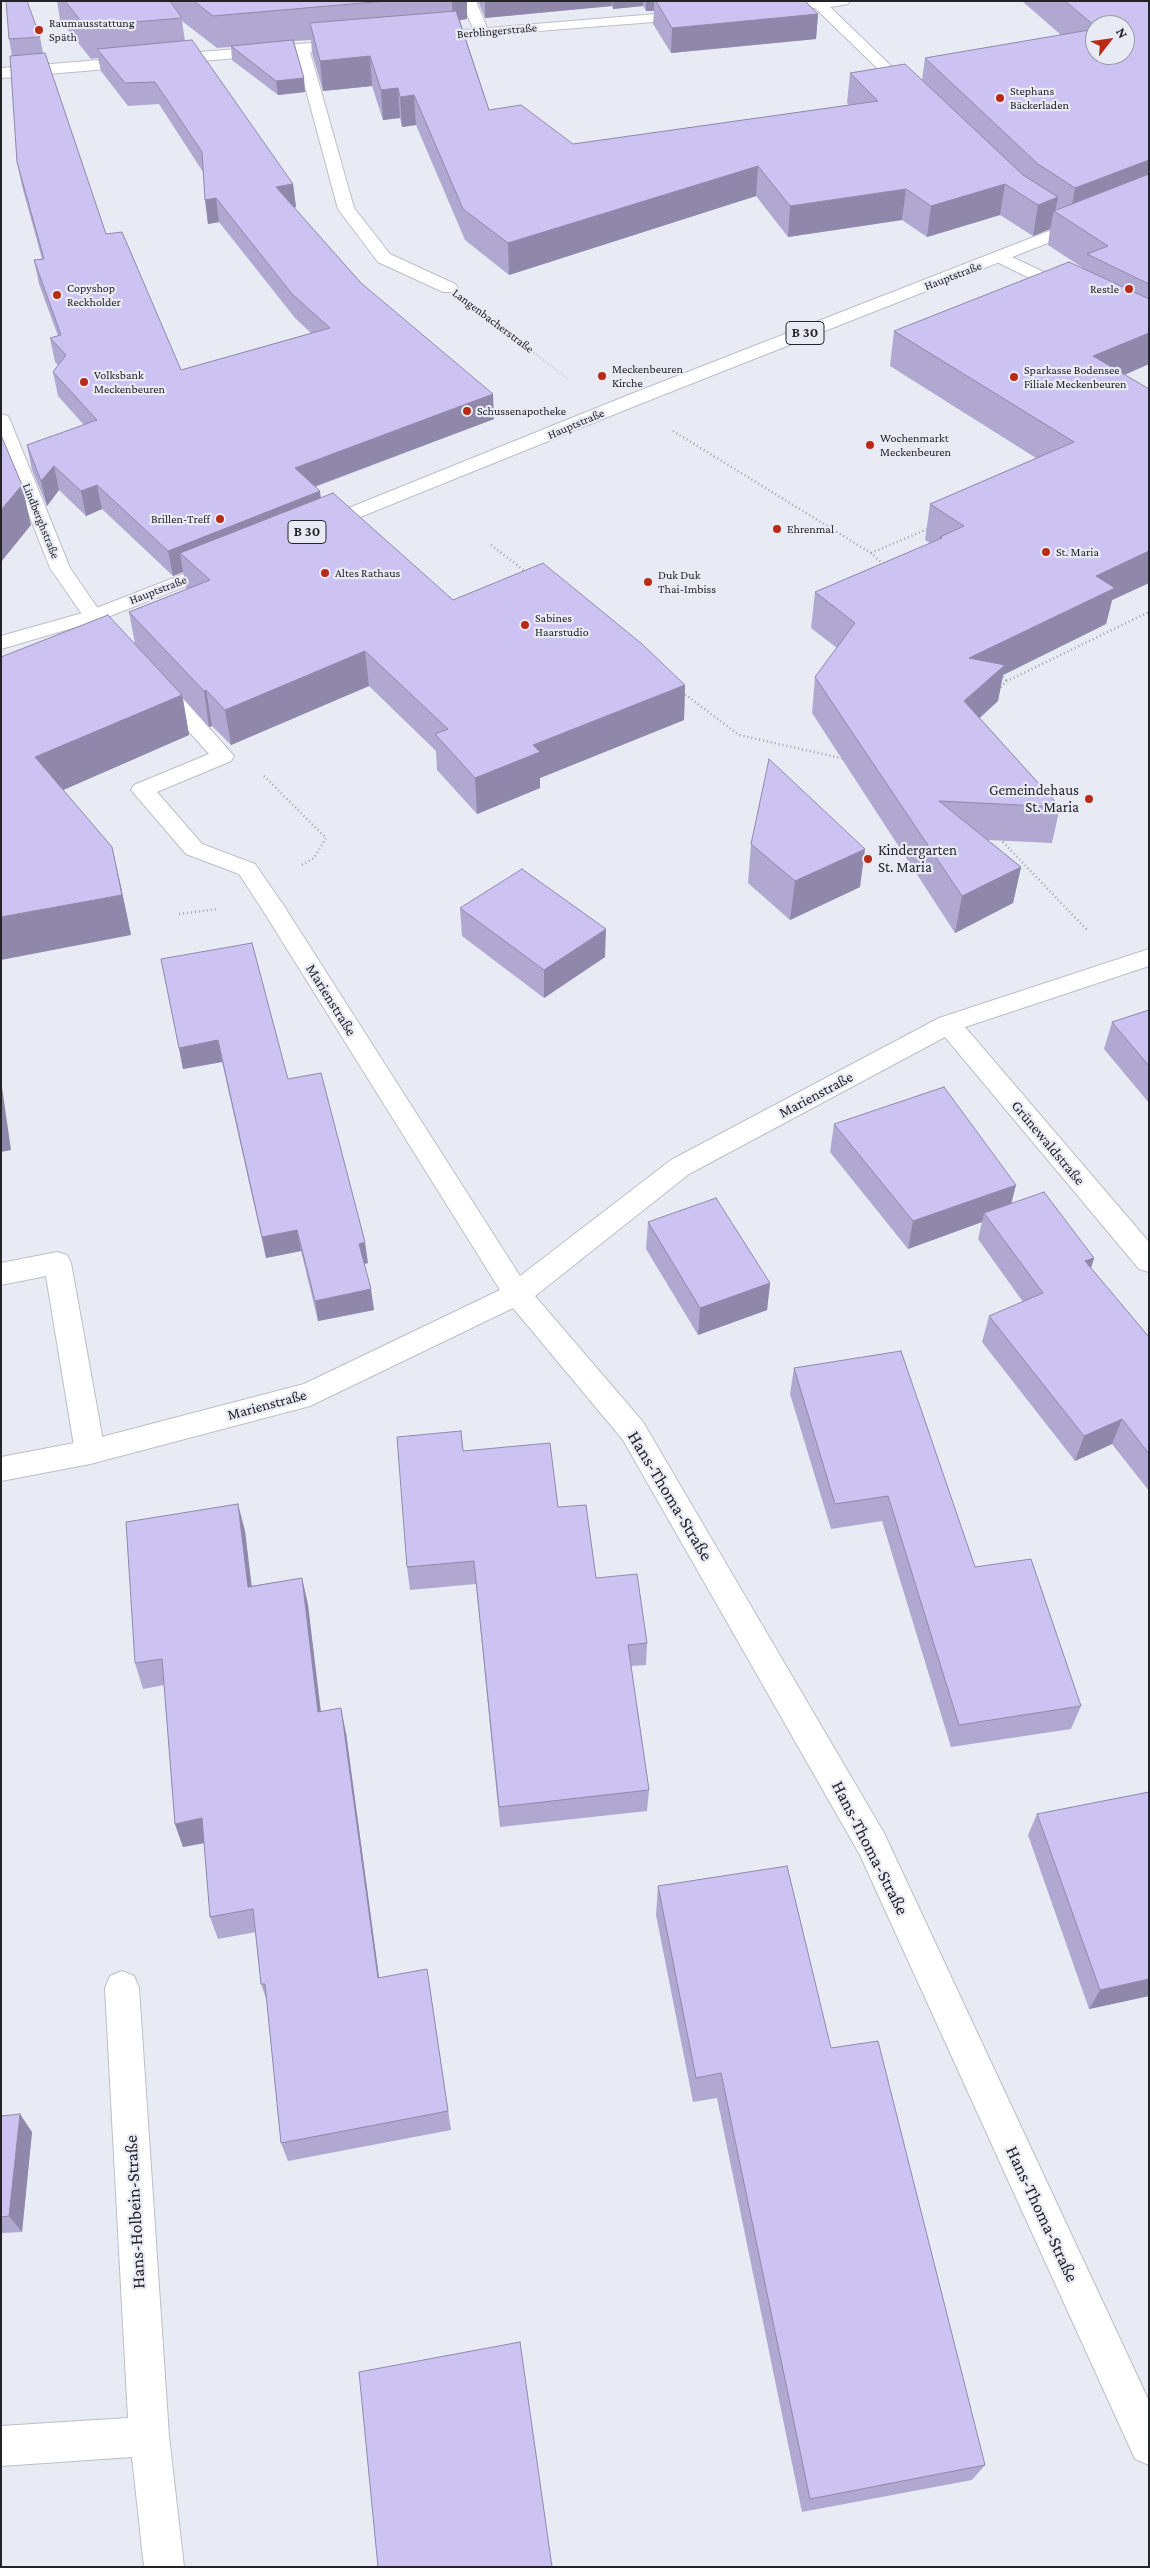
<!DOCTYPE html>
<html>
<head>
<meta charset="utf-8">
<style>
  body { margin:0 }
  #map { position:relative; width:1150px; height:2568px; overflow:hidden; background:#e8ebf4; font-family:"Crimson Pro",serif }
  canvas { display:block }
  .frame { position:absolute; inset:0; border:2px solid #232428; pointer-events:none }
  .north { position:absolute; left:1085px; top:15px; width:50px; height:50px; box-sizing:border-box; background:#e8ebf4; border:1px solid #999ba2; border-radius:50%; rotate:60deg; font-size:14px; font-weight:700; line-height:20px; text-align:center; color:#232428 }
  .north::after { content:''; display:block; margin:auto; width:18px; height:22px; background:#b82b16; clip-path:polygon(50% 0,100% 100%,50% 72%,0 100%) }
</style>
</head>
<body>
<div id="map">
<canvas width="1150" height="2568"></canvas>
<div class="frame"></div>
<div class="north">N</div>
</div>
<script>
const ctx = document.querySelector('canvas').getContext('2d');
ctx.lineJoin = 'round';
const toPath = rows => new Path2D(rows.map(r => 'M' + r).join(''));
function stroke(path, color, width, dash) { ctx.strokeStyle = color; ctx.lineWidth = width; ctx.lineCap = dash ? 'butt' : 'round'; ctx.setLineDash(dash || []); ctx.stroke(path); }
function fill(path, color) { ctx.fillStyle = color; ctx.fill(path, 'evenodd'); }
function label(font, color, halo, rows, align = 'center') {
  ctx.font = font + ' "Crimson Pro",serif'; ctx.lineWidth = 4.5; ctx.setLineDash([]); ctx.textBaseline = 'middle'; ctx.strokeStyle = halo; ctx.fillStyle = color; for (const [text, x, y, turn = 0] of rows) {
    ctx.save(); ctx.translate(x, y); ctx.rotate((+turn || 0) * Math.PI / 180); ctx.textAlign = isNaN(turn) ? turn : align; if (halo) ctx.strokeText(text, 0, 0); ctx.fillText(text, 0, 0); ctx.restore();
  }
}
const pathFar1 = toPath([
  [484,314,568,379]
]);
const path = toPath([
  [673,431,871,553,885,566],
  [491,545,526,572],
  [871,553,930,528],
  [1000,674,1007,681],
  [998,690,1007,681,1149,612],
  [682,692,739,735,845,759],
  [264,776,326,838,314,858,300,866],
  [1000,839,1087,930],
  [179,914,218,909]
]);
const service = toPath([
  [161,681,169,683,234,756,231,761,157,792,202,844,255,864,286,909,282,915,274,917,266,915,239,874,186,854,131,790,134,785,209,754,150,688,153,683,161,681],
  [57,1252,67,1255,71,1263,105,1452,100,1461,90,1464,80,1461,75,1452,46,1276,1,1285,1,1263,57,1252]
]);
const minor = toPath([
  [462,1,476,1,487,28,692,11,699,15,692,19,423,40,421,37,423,34,428,33,473,29,462,1],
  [797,1,850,1,848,4,830,7,917,91,920,94,917,97,907,97,815,8,772,12,765,8,772,4,797,1],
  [348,40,355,44,353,47,310,52,354,208,390,254,455,284,458,288,455,292,443,292,378,262,338,209,296,53,1,78,1,68,348,40],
  [1001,252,1076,287,1079,291,1076,295,1070,296,1064,295,995,261,993,257,995,253,1001,252],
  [1,414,8,416,10,420,70,568,103,616,100,620,93,622,86,620,50,568,1,444,1,414],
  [274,901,282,903,520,1276,671,1160,939,1018,1149,949,1149,966,965,1027,1149,1242,1149,1272,1139,1269,945,1037,689,1174,535,1296,643,1422,884,1833,1149,2401,1149,2465,1135,2459,860,1855,623,1440,513,1308,310,1406,90,1464,1,1481,1,1457,90,1440,304,1384,500,1290,262,909,266,903,274,901],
  [122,1971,134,1976,139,1988,169,2436,184,2567,144,2567,132,2457,1,2466,1,2426,128,2418,105,1988,110,1976,122,1971]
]);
const primary = toPath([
  [1149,192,1149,203,640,404,328,530,314,530,311,526,314,522,626,396,1149,192],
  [220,560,227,562,230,566,227,570,100,620,1,649,1,636,86,612,220,560]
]);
const wall = toPath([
  [57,1,467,1,467,19,460,20,489,110,573,144,849,105,847,103,850,73,922,80,925,58,1061,35,1022,1,1149,1,1149,364,1125,375,1149,389,1149,583,1112,600,1106,624,1003,675,998,701,980,718,1060,807,1052,843,988,840,1021,867,1013,903,955,933,812,713,815,677,837,648,811,628,815,592,930,543,925,540,930,504,1036,458,890,366,894,331,1083,268,1048,245,1050,229,1033,236,1000,215,927,237,902,220,788,237,756,196,509,275,465,240,416,125,402,127,400,118,383,120,372,86,323,91,312,53,311,40,294,41,305,92,278,95,232,60,231,47,217,48,182,21,185,41,293,184,296,207,294,208,361,283,494,419,315,487,321,498,453,600,685,685,684,720,540,778,540,788,477,814,437,770,436,751,369,686,231,745,212,726,209,727,183,698,189,735,63,790,112,847,121,887,131,935,1,657,135,644,129,612,187,589,186,588,183,572,173,576,102,509,86,516,59,490,47,506,32,470,27,445,84,425,58,396,53,372,58,365,55,362,50,338,58,336,39,284,34,260,42,259,22,186,17,162,12,56,9,39,40,37,43,53,106,234,181,370,311,333,295,318,219,222,208,224,203,172,159,104,128,106,101,71,98,58,91,59,60,20],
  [1095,25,1125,55,1095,55],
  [478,1,805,1,818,14,816,39,671,53,653,24,654,11,646,11,643,6,613,9,612,6,485,18],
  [751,844,860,887,790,920,748,883],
  [460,908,605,957,544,998,462,936],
  [161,959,368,1263,364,1264,374,1310,318,1321,301,1251,266,1258,222,1062,183,1069],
  [1149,1010,1149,1103,1104,1049,1112,1022],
  [834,1124,1012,1203,1094,1258,1091,1268,1149,1337,1149,1491,1112,1444,1075,1461,982,1342,989,1316,1023,1302,978,1239,982,1222,908,1249,830,1152],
  [648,1222,770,1283,767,1310,698,1335,646,1249],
  [794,1368,975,1567,1081,1706,1071,1729,951,1747,882,1521,831,1529,790,1394],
  [463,1451,558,1507,596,1578,647,1643,646,1665,631,1666,649,1790,647,1811,500,1827,476,1584,410,1590,407,1567],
  [245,1531,251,1586,302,1578,308,1605,320,1712,346,1733,379,1978,427,1969,451,2130,288,2161,281,2143,267,2001,261,1984,256,1932,218,1939,210,1917,204,1843,183,1847,175,1824,164,1685,143,1689,135,1663],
  [1149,1792,1149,1996,1089,2009,1028,1835,1037,1814],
  [658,1886,831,2048,985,2465,972,2480,802,2512,717,2098,693,2102,656,1915],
  [1,2116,32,2132,22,2232,1,2233]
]);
const shadedWall = toPath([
  [452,1,467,1,467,19,453,21],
  [485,1,612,1,612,6,485,18],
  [613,1,643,1,643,6,613,9],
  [646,1,654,1,654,11,646,11],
  [818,14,816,39,671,53,672,28],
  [370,56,372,86,323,91,320,61],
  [304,78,305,92,278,95,276,81],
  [398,88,400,118,383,120,381,90],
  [414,95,416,125,402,127,400,97],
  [1149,160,1149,191,1069,222,1075,188],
  [758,166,756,196,509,275,508,243],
  [293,184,296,207,279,211,276,187],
  [1005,184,1000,215,927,237,931,206],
  [906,189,902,220,788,237,790,206],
  [1058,197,1055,212,1054,211,1050,229,1033,236,1038,205],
  [216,198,219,222,208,224,205,200],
  [1149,333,1149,364,1086,391,1093,356],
  [493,394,494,419,297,493,295,468],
  [54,466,59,490,47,506,41,481],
  [22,485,31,525,1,562,1,510],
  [97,485,102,509,86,516,81,491],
  [320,491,323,516,180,553,183,572,173,576,168,551],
  [1149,551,1149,583,1112,600,1106,624,1003,675,998,701,958,737,969,658,1096,576],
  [365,651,369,686,231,745,225,710],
  [685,685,684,720,540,778,540,788,477,814,475,778,533,745],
  [206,690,212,726,209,727,204,691],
  [182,695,189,735,45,798,35,757],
  [112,847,121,887,131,935,1,960,1,917],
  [865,849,860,887,790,920,795,881],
  [1021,867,1013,903,955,933,962,896],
  [606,929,605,957,544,998,544,970],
  [218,1040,222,1062,183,1069,179,1048],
  [1,1080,11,1150,1,1152],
  [1016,1185,1009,1213,984,1213,982,1222,908,1249,913,1221],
  [297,1230,301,1251,266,1258,262,1237],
  [365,1242,368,1263,362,1264,359,1244],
  [1094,1258,1086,1284,1085,1261],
  [770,1283,767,1310,698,1335,700,1308],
  [371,1289,374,1310,318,1321,315,1301],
  [1122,1419,1112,1444,1075,1461,1084,1436],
  [238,1504,245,1531,255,1613,248,1587],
  [302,1578,308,1605,324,1737,318,1712],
  [341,1708,346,1733,382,1999,378,1978],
  [202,1818,210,1842,183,1847,175,1824],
  [1149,1979,1149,1996,1089,2009,1100,1990],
  [20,2114,32,2132,22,2232,9,2216]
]);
const building = toPath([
  [6,1,27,1,40,37,9,39,6,1],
  [65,1,170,1,182,18,85,26,65,1],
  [194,1,386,1,213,16,194,1],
  [656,1,805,1,818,14,672,28,656,1],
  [1065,1,1149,1,1149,160,1075,188,1038,164,925,58,1095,29,1095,55,1125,55,1125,25,1095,25,1095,26,1065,1],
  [456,11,489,110,521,105,573,144,878,101,850,73,905,64,1023,175,1058,197,1038,205,1005,184,931,206,906,189,790,206,758,166,508,243,463,209,414,95,400,97,398,88,381,90,370,56,320,61,310,23,456,11],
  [192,40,293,184,276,187,361,283,493,394,295,468,320,491,168,551,97,485,81,491,54,466,41,481,27,445,97,420,53,372,66,355,50,338,61,335,34,260,44,259,17,162,10,56,45,53,106,234,122,232,181,370,330,328,292,294,216,198,205,200,202,152,155,82,125,83,97,49,192,40],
  [293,40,304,78,276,81,231,46,293,40],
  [1149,174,1149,284,1087,254,1108,246,1054,211,1149,174],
  [1069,262,1149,299,1149,333,1093,356,1149,389,1149,551,1096,576,1115,588,969,658,1005,665,964,701,1060,807,939,801,1021,867,962,896,815,677,855,623,815,592,942,538,940,537,964,526,930,504,1074,442,894,331,1069,262],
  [1,435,22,485,1,510,1,435],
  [333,493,453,600,543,563,642,644,685,685,533,745,540,752,475,778,435,734,448,729,365,651,225,710,206,690,204,691,129,612,210,580,180,553,333,493],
  [108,615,182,695,35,757,112,847,122,895,1,917,1,657,108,615],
  [769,759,865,849,795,881,751,844,769,759],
  [522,869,606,929,544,970,460,908,522,869],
  [252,943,288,1079,321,1073,365,1242,359,1244,371,1289,315,1301,297,1230,262,1237,218,1040,179,1048,161,959,252,943],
  [1149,1010,1149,1066,1112,1022,1149,1010],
  [944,1087,1016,1185,913,1221,834,1124,944,1087],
  [1044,1192,1094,1258,1085,1261,1149,1337,1149,1454,1122,1419,1084,1436,989,1316,1043,1293,984,1213,1044,1192],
  [716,1198,770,1283,700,1308,648,1222,716,1198],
  [901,1351,975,1567,1031,1559,1081,1706,959,1725,888,1496,835,1504,794,1368,901,1351],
  [461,1431,463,1451,550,1443,558,1507,586,1505,596,1578,637,1574,647,1643,628,1645,649,1790,499,1807,474,1561,407,1567,397,1437,461,1431],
  [238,1504,248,1587,302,1578,318,1712,341,1708,378,1978,427,1969,448,2111,281,2143,265,1984,261,1984,253,1909,210,1917,202,1818,175,1824,162,1659,135,1663,126,1522,238,1504],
  [1149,1792,1149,1979,1100,1990,1037,1814,1149,1792],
  [787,1866,831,2048,878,2041,985,2465,810,2499,721,2073,696,2078,658,1886,787,1866],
  [20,2114,9,2216,1,2217,1,2116,20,2114],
  [520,2342,552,2567,378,2567,359,2372,520,2342]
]);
const markers = [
  [39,30,5,"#b82b16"],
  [1000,98,5,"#b82b16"],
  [1129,289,5,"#b82b16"],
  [57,295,5,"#b82b16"],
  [602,376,5,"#b82b16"],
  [1014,377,5,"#b82b16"],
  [84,382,5,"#b82b16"],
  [467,411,5,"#b82b16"],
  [870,445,5,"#b82b16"],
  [220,519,5,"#b82b16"],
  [777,529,5,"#b82b16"],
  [1046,552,5,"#b82b16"],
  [325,573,5,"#b82b16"],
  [648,582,5,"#b82b16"],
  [525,625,5,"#b82b16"],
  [1089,799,5,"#b82b16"],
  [868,859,5,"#b82b16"]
];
const farPoinames = [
  ["Raumausstattung",49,23],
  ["Späth",49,37],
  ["Stephans",1010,91],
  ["Bäckerladen",1010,105],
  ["Copyshop",67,288],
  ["Reckholder",67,302],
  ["Restle",1119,289,"right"],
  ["Meckenbeuren",612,369],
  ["Kirche",612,383],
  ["Sparkasse Bodensee",1024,370],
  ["Filiale Meckenbeuren",1024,384],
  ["Volksbank",94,375],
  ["Meckenbeuren",94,389],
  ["Schussenapotheke",477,411],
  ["Wochenmarkt",880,438],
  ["Meckenbeuren",880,452],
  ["Brillen-Treff",210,519,"right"],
  ["Ehrenmal",787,529],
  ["St. Maria",1056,552],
  ["Altes Rathaus",335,573],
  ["Duk Duk",658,575],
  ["Thai-Imbiss",658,589],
  ["Sabines",535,618],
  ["Haarstudio",535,632]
];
const farStreetnames = [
  ["Berblingerstraße",497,31,-5],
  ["Hauptstraße",953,276,-21],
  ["Langenbacherstraße",493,321,37],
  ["Hauptstraße",576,424,-23],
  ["Lindberghstraße",41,521,68],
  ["Hauptstraße",158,590,-21]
];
const shields = [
  [805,333,38],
  [307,532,38]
];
const shieldNames = [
  ["B 30",805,333],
  ["B 30",307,532]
];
const poiNames = [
  ["Gemeindehaus",1079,790],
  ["St. Maria",1079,807],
  ["Kindergarten",878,850,"left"],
  ["St. Maria",878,867,"left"]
];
const streetNames = [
  ["Marienstraße",331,1000,58],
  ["Marienstraße",816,1095,-28],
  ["Grünewaldstraße",1048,1143,50],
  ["Marienstraße",267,1405,-15]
];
const nearStreetnames = [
  ["Hans-Thoma-Straße",670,1496,59],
  ["Hans-Thoma-Straße",870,1848,63],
  ["Hans-Holbein-Straße",135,2212,-93],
  ["Hans-Thoma-Straße",1042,2214,65]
];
stroke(service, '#bcbfc8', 2);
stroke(minor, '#bcbfc8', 2);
stroke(primary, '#bcbfc8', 2);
stroke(pathFar1, '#a1a4ab', 2, [0.5, 2.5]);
stroke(path, '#a1a4ab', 2.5, [1, 3]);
fill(service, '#fff');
fill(minor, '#fff');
fill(primary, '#fff');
fill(wall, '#b0a8d1');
fill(shadedWall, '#9088aa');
fill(building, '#cdc3f3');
stroke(building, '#9088aa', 1);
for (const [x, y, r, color] of markers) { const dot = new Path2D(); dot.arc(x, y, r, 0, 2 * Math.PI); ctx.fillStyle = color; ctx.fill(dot); stroke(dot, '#e8ebf4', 2); }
label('12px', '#232428', '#e8ebf4', farPoinames, 'left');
label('12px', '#232428', '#e8ebf4', farStreetnames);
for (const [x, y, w] of shields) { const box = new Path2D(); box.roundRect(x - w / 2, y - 11.5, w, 23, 4); ctx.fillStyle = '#e8ebf4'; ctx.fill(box); stroke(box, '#232428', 1); }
label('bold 14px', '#232428', null, shieldNames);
label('15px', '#232428', '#e8ebf4', poiNames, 'right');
label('15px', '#232428', '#e8ebf4', streetNames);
label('18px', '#232428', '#e8ebf4', nearStreetnames);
</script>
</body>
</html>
